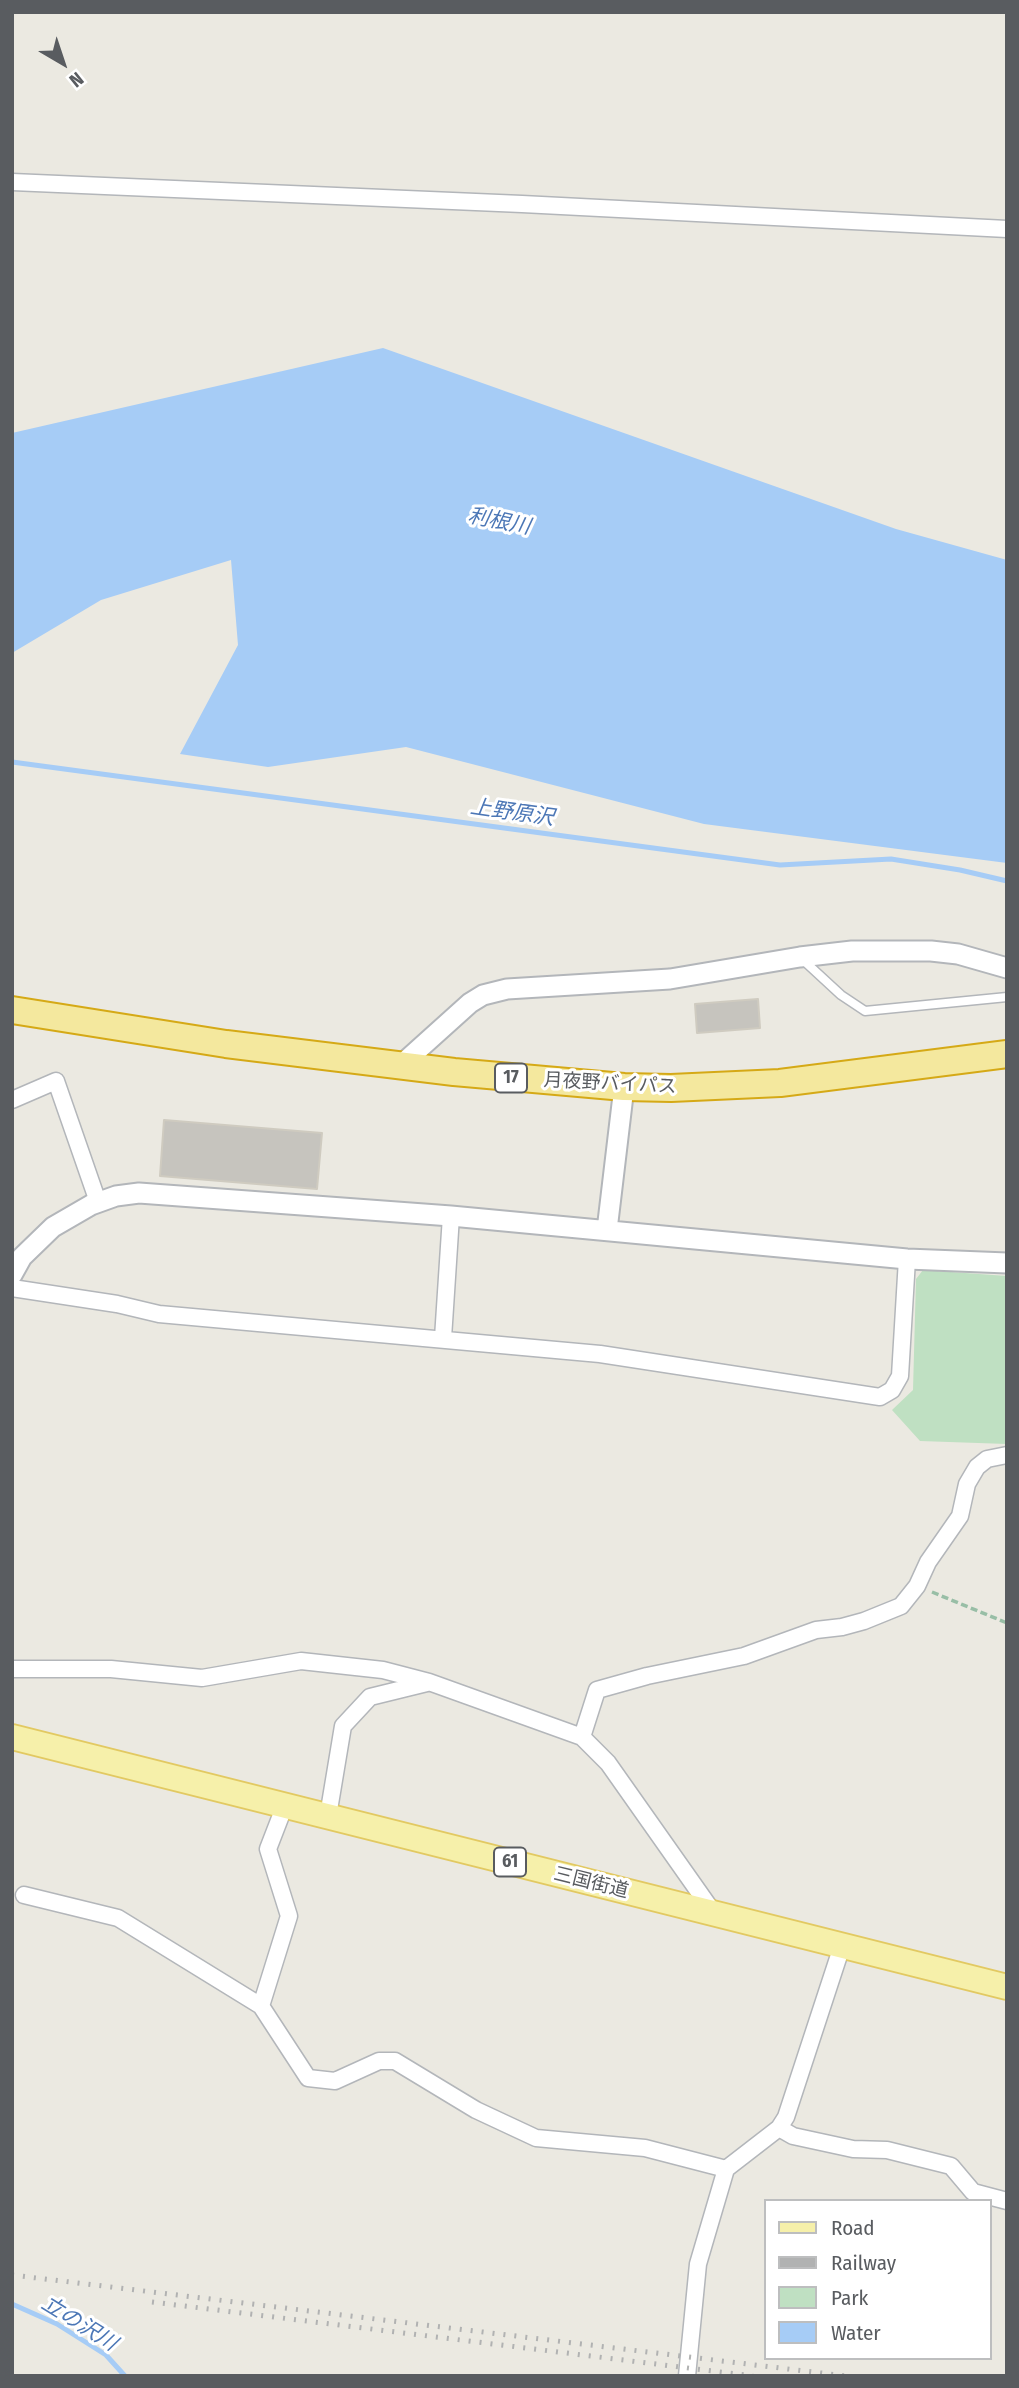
<!DOCTYPE html>
<html>
<head>
<meta charset="utf-8">
<style>
  body { margin:0 }
  #map { position:relative; width:1019px; height:2388px; overflow:hidden; background:#ebe9e1; font-family:"Fira Sans Condensed",sans-serif }
  canvas { display:block }
  .frame { position:absolute; inset:0; border:14px solid #595c60; pointer-events:none }
  .legend { position:absolute; left:764px; top:2199px; width:228px; height:161px; box-sizing:border-box; background:#fff; border:2px solid #bdbebf; margin:0; padding:9px 12px; list-style:none; font-size:21px; color:#595c60 }
  .legend li { display:flex; align-items:center; gap:14px; height:35px }
  .legend b { width:35px; border:2px solid #bdbebf }
  .north { position:absolute; left:28px; top:28px; width:70px; height:70px; -webkit-text-stroke:5px #fff; paint-order:stroke; rotate:141deg; font-size:19px; font-weight:700; line-height:28px; text-align:center; color:#595c60 }
  .north::after { content:''; display:block; margin:auto; width:24px; height:32px; background:#595c60; clip-path:polygon(50% 0,100% 100%,50% 72%,0 100%) }
</style>
</head>
<body>
<div id="map">
<canvas width="1019" height="2388"></canvas>
<div class="frame"></div>
<ul class="legend">
<li><b style="height:9px;background:#f6f0aa"></b>Road</li>
<li><b style="height:9px;background:#b1b2b2"></b>Railway</li>
<li><b style="height:19px;background:#bfe0c2"></b>Park</li>
<li><b style="height:19px;background:#a6ccf6"></b>Water</li>
</ul>
<div class="north">N</div>
</div>
<script>
const ctx = document.querySelector('canvas').getContext('2d');
ctx.lineJoin = 'round';
function fill(path, color) { ctx.fillStyle = color; ctx.fill(path, 'evenodd'); }
const toPath = rows => new Path2D(rows.map(r => 'M' + r).join(''));
function stroke(path, color, width, dash) { ctx.strokeStyle = color; ctx.lineWidth = width; ctx.lineCap = dash ? 'butt' : 'round'; ctx.setLineDash(dash || []); ctx.stroke(path); }
function label(font, color, halo, rows, align = 'center') {
  ctx.font = font + ' "Fira Sans Condensed","Noto Sans JP",sans-serif'; ctx.lineWidth = 6; ctx.setLineDash([]); ctx.textBaseline = 'middle'; ctx.strokeStyle = halo; ctx.fillStyle = color; for (const [text, x, y, turn = 0] of rows) {
    ctx.save(); ctx.translate(x, y); ctx.rotate((+turn || 0) * Math.PI / 180); ctx.textAlign = isNaN(turn) ? turn : align; if (halo) ctx.strokeText(text, 0, 0); ctx.fillText(text, 0, 0); ctx.restore();
  }
}
const green = toPath([
  [923,1270,1007,1276,1007,1444,920,1441,892,1410,913,1390,916,1279]
]);
const water = toPath([
  [383,348,896,529,1007,560,1007,863,704,824,406,747,268,767,180,754,238,645,231,560,101,600,12,653,12,433]
]);
const stream = toPath([
  [12,762,780,865,891,859,960,870,1007,881],
  [12,2304,57,2324,106,2355,125,2376]
]);
const building = toPath([
  [758,999,760,1028,697,1033,695,1004,758,999],
  [164,1120,322,1133,317,1189,160,1176,164,1120]
]);
const path = toPath([
  [932,1592,1007,1623]
]);
const service = toPath([
  [802,959,841,995,865,1011,1007,997]
]);
const minor = toPath([
  [12,182,522,204,1007,229],
  [12,1100,56,1081,98,1202],
  [12,1288,117,1304,159,1314,600,1354,880,1397,892,1390,900,1376,907,1259],
  [443,1338,451,1216],
  [12,1669,111,1669,202,1678,301,1661,383,1670,429,1682,582,1737,608,1763,713,1912],
  [582,1737,597,1690,647,1676,744,1656,816,1630,842,1627,864,1621,901,1606,917,1586,928,1562,960,1516,967,1484,977,1467,987,1459,1007,1455],
  [328,1816,343,1726,370,1697,427,1683],
  [24,1895,118,1918,261,2006,308,2078,335,2081,379,2061,395,2061,476,2110,536,2138,645,2148,726,2169],
  [261,2006,289,1916,268,1849,285,1805],
  [779,2128,793,2136,853,2149,887,2150,951,2166,973,2192,1007,2201],
  [687,2376,698,2264,726,2169,779,2128,786,2117,842,1946]
]);
const tertiary = toPath([
  [400,1066,470,1003,483,995,507,989,670,979,800,957,852,951,931,951,958,954,1007,968],
  [607,1230,624,1087],
  [12,1275,22,1257,53,1227,91,1205,116,1196,139,1193,451,1216,907,1259,1007,1263]
]);
const primary = toPath([
  [12,1737,1007,1987]
]);
const trunk = toPath([
  [12,1010,226,1044,454,1072,624,1087,671,1088,780,1083,1007,1054]
]);
const rail = toPath([
  [12,2275,846,2376],
  [152,2302,753,2376]
]);
const shields = [
  [511,1078,32],
  [510,1862,32]
];
const shieldNames = [
  ["17",511,1078],
  ["61",510,1862]
];
const streetNames = [
  ["月夜野バイパス",610,1084,3],
  ["三国街道",591,1883,14]
];
const waterNames = [
  ["利根川",499,522,11],
  ["上野原沢",512,813,8],
  ["立の沢川",79,2324,32]
];
fill(green, '#bfe0c2');
fill(water, '#a6ccf6');
stroke(stream, '#a6ccf6', 5);
fill(building, '#c6c4be');
stroke(building, '#cfcbc0', 2);
stroke(service, '#b3b6ba', 11);
stroke(minor, '#b3b6ba', 19);
stroke(tertiary, '#b3b6ba', 23);
stroke(primary, '#e2c962', 28);
stroke(trunk, '#d5a916', 30);
stroke(path, '#98bea6', 3.5, [7, 3.5]);
stroke(service, '#fff', 8);
stroke(minor, '#fff', 16);
stroke(tertiary, '#fff', 19);
stroke(primary, '#f6f0aa', 24);
stroke(trunk, '#f4e89e', 26);
stroke(rail, '#b1b2b2', 5, [2, 9]);
for (const [x, y, w] of shields) { const box = new Path2D(); box.roundRect(x - w / 2, y - 14.5, w, 29, 5); ctx.fillStyle = '#fff'; ctx.fill(box); stroke(box, '#595c60', 2); }
label('bold 18px', '#595c60', null, shieldNames);
label('19px', '#595c60', '#fff', streetNames);
label('italic 21px', '#4c77b6', '#fff', waterNames);
</script>
</body>
</html>
